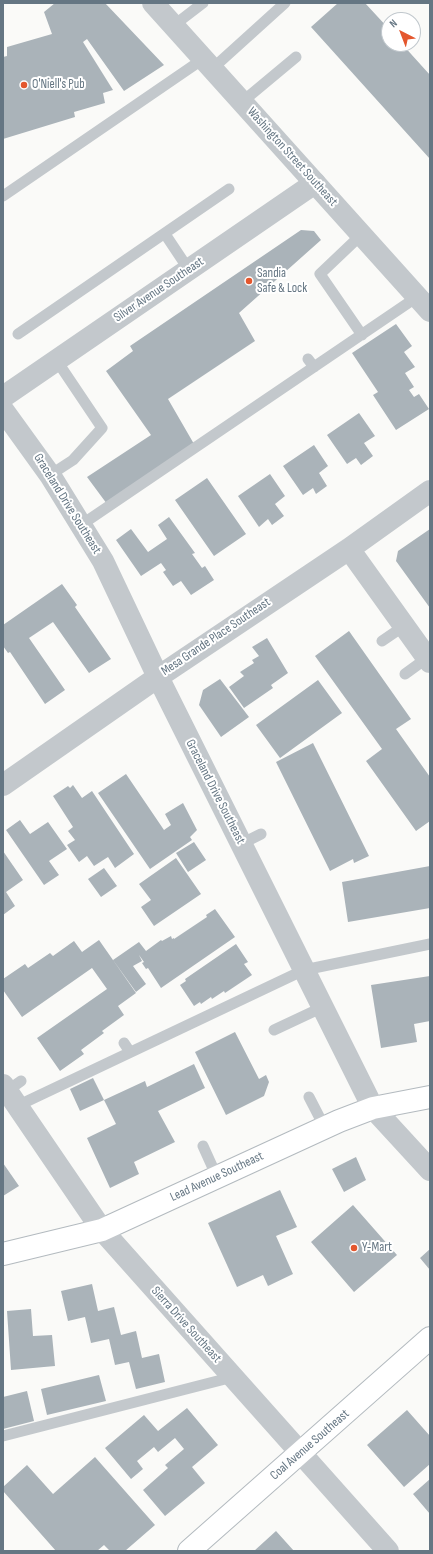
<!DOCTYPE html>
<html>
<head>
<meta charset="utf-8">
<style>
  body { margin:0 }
  #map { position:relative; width:433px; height:1554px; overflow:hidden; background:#fafaf8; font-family:"Sofia Sans Condensed",sans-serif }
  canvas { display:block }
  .frame { position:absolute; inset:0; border:4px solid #657683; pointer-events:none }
  .north { position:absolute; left:381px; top:12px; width:40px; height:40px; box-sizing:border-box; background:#fff; border:1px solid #c1c8cd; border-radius:50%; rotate:318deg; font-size:11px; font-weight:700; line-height:16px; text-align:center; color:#657683 }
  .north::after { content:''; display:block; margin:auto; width:14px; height:18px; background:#e4572e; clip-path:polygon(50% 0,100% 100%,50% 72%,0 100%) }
</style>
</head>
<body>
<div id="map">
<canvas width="433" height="1554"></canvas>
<div class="frame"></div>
<div class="north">N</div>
</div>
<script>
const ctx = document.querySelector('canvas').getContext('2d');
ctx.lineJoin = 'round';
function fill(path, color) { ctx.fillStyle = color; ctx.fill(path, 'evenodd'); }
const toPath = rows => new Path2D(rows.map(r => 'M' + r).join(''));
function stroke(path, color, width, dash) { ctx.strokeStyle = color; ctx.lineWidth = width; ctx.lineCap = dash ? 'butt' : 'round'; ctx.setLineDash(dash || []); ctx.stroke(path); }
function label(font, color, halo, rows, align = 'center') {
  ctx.font = font + ' "Sofia Sans Condensed",sans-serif'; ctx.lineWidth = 4; ctx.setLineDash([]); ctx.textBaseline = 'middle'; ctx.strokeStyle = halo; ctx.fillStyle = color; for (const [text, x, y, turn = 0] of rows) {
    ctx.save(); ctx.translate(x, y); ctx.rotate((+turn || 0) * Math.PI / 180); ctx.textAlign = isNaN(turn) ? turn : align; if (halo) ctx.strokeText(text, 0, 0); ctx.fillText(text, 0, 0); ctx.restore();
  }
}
const building = toPath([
  [55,3,105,3,164,65,124,91,87,39,83,42,113,90,103,93,105,103,74,112,75,117,3,139,3,57,7,56,7,47,52,34,44,12],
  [338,3,365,3,389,29,389,44,402,44,430,75,430,159,311,27],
  [301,230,314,231,321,240,239,313,255,341,168,399,194,444,107,504,87,477,151,435,106,371,133,351,130,346],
  [396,324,412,346,404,352,415,367,405,373,414,387,409,390,414,397,419,394,429,409,396,430,373,395,378,392,352,353],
  [359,413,375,436,364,443,373,456,361,465,356,458,347,464,327,435],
  [314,445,328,466,319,473,327,486,316,494,313,488,303,495,283,466],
  [270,474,285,496,275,504,284,516,272,525,268,519,259,527,238,496],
  [207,478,246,534,214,556,175,500],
  [169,517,195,553,192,554,202,568,205,566,214,580,191,595,181,581,173,586,163,572,166,570,161,563,141,576,116,540,131,529,148,552,167,539,158,525],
  [430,529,430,608,396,561,398,551],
  [62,584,77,605,75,607,111,659,89,673,53,622,29,638,65,690,45,704,10,652,8,653,3,646,3,625],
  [349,631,411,719,396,729,430,777,430,821,416,831,366,761,382,749,315,656],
  [267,638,288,673,271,685,273,688,244,708,229,687,244,676,240,672,254,663,252,660,259,656,252,647],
  [220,679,249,717,221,737,199,705,203,690],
  [318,680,342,713,280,758,256,725],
  [313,743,369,856,354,863,353,859,330,871,276,762],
  [126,774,164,830,171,825,165,814,183,803,197,830,190,837,192,840,150,869,98,793],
  [73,785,82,798,92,791,134,854,115,868,108,857,94,866,87,856,79,862,67,845,75,840,68,831,73,827,53,796,68,786,70,788],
  [20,820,30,834,48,822,67,849,49,861,59,875,44,885,6,830],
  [194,842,206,860,188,872,176,853],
  [3,851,23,880,6,892,15,906,3,915],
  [176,858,201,894,154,926,141,907,151,900,139,884],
  [430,866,430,908,348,922,342,882],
  [104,868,117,886,101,897,88,879],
  [215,909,235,937,161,988,148,968,146,969,142,963,144,962,139,955,142,961,133,966,146,984,136,992,113,960,139,942,146,951,161,940,162,941,171,936,172,939,174,938,174,939,207,917,206,915],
  [99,940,136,993,118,1006,124,1015,102,1031,104,1033,81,1050,84,1054,60,1071,37,1038,107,989,92,968,22,1017,3,990,3,979,25,964,28,968,50,953,53,956,74,941,82,952],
  [236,944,248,962,244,964,252,975,225,993,224,991,212,999,211,997,201,1004,200,1002,194,1006,180,985,186,981,185,979],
  [430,976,430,1021,414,1024,417,1042,381,1048,371,985],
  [235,1032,259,1079,266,1075,269,1082,264,1096,226,1115,195,1052],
  [194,1064,205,1088,158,1111,175,1142,134,1162,139,1174,110,1188,87,1138,116,1124,104,1100,80,1111,70,1089,93,1078,104,1100,145,1081,147,1087],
  [356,1157,366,1180,344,1192,332,1169],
  [3,1163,19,1186,3,1196],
  [280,1190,297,1227,276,1236,293,1274,268,1286,263,1275,237,1287,208,1223],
  [353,1205,397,1255,354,1292,311,1242],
  [430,1249,430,1270,420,1258],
  [92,1284,98,1311,114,1307,121,1335,136,1331,142,1358,159,1354,165,1382,136,1389,129,1362,115,1365,109,1339,91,1343,85,1317,68,1321,61,1291],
  [31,1309,33,1336,52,1335,55,1366,11,1370,7,1311],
  [99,1375,106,1401,47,1415,41,1389],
  [27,1391,34,1421,3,1429,3,1397],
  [187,1408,218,1445,192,1467,205,1483,165,1516,143,1490,168,1468,165,1465,184,1449,175,1438,158,1452,154,1447,137,1461,143,1469,131,1479,105,1448,144,1415,158,1431],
  [407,1410,430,1436,430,1464,404,1487,367,1445],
  [95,1457,155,1525,125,1551,110,1551,104,1545,97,1551,56,1551,3,1491,3,1487,27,1465,53,1494],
  [430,1479,430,1514,413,1494],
  [276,1531,294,1551,254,1551]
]);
const service = toPath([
  [173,26,203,3],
  [212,69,285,3],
  [242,102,296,57],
  [3,196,203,59],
  [165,234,189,270],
  [361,235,320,274,362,335],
  [18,334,229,189],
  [308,359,314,367],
  [50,475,73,460,102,428,57,361],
  [81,525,417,297],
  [382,641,404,626],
  [405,674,427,658],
  [241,844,261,834],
  [274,1030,323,1007],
  [124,1043,130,1052],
  [7,1091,21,1081],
  [309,1097,325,1128],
  [17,1106,304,970,430,944],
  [203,1146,217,1177],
  [3,1436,233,1377]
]);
const minor = toPath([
  [3,397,315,183],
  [3,410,50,475,103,561,158,677,373,1108,430,1170],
  [349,549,430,662],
  [3,785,158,677,349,549,430,491],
  [3,1085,102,1230,388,1551]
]);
const tertiary = toPath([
  [153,3,430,311]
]);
const secondary = toPath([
  [3,1254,102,1230,339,1121,373,1108,430,1097],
  [189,1551,430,1338]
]);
const markers = [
  [24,85,4,"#e4572e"],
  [249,281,4,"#e4572e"],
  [354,1248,4,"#e4572e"]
];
const poiNames = [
  ["O'Niell's Pub",32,85],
  ["Sandia",257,274],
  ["Safe & Lock",257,289],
  ["Y-Mart",362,1248]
];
const streetNames = [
  ["Washington Street Southeast",292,157,48],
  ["Silver Avenue Southeast",159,290,-34],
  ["Graceland Drive Southeast",67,504,58],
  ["Mesa Grande Place Southeast",216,637,-34],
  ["Graceland Drive Southeast",215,792,63],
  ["Lead Avenue Southeast",217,1177,-25],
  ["Sierra Drive Southeast",186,1325,48],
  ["Coal Avenue Southeast",310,1445,-41]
];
fill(building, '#aab3b9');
stroke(secondary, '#b3babf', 24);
stroke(service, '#c3c8cc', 11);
stroke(minor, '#c3c8cc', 22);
stroke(tertiary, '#c3c8cc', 22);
stroke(secondary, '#fff', 22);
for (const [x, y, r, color] of markers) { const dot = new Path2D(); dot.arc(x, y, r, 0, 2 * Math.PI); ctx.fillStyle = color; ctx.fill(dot); stroke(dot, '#fff', 1.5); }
label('13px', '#657683', '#fff', poiNames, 'left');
label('13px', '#657683', '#fff', streetNames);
</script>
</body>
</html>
